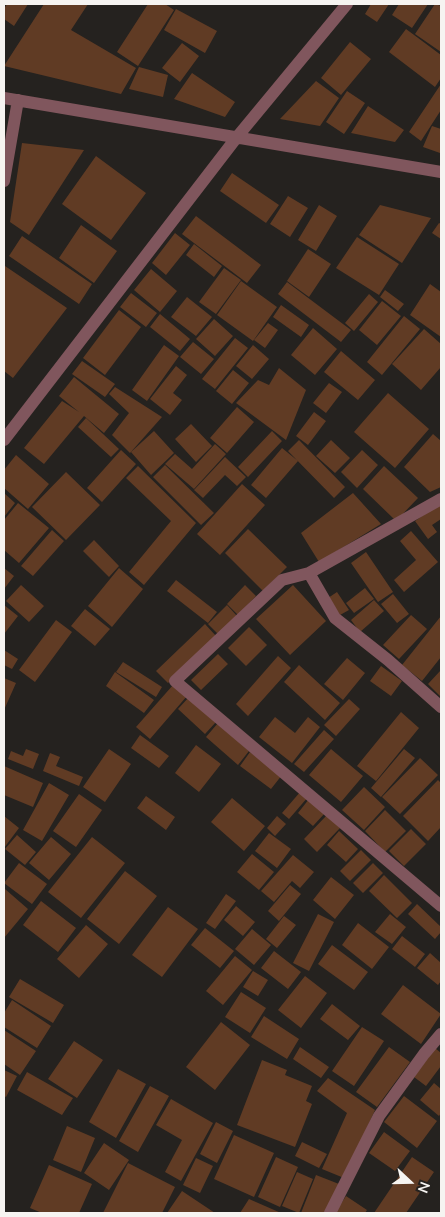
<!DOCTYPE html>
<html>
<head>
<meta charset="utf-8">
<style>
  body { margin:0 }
  #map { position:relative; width:445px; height:1217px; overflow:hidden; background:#25221f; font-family:Mulish,sans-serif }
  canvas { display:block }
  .frame { position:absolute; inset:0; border:5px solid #f6f4f1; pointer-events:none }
  .north { position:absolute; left:385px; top:1157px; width:50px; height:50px; -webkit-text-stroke:4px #25221f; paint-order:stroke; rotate:111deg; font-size:14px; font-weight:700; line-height:20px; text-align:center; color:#f6f4f1 }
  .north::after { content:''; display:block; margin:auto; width:18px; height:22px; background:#f6f4f1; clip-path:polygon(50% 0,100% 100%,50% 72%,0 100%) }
</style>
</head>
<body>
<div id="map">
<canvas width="445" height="1217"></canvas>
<div class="frame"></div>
<div class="north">N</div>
</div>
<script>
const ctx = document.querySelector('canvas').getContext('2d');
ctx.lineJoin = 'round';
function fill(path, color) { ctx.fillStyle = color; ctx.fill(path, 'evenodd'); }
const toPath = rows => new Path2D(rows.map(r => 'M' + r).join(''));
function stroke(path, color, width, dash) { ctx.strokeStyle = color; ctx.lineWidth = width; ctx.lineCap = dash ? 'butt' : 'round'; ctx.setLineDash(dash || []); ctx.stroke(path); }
const building = toPath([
  [7,4,28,4,14,26,4,19,4,9],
  [44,4,88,4,71,30,136,68,121,94,4,66],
  [148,4,165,4,174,10,138,66,117,52],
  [371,4,389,4,377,22,365,14],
  [399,4,428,4,412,28,392,15],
  [435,4,441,6,441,52,415,34],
  [176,9,217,31,205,53,164,30],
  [406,29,441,55,441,78,435,87,389,52],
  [350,42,371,59,341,95,321,78],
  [182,43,199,56,180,82,162,68],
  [139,67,168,75,163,97,129,89],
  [192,73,235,102,225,117,174,99],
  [316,81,339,98,320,126,280,119],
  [441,84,441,110,421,141,409,132],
  [347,91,365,103,344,134,326,122],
  [368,106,404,130,395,142,351,133],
  [432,126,441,129,440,153,423,147],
  [22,143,84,150,29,235,10,222],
  [96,156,146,193,111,240,62,204],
  [232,173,279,205,266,223,220,191],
  [288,196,308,208,290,237,270,224],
  [319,205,337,216,316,251,298,240],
  [380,205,431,218,402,263,359,235],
  [196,216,261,265,247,283,182,234],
  [439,223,441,224,441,239,432,233],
  [81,225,117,251,94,283,59,258],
  [175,233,190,245,166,275,152,263],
  [22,236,92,284,79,304,9,256],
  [357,237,399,264,379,295,336,268],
  [194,244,222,266,214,277,186,255],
  [308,249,331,264,309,297,287,281],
  [5,266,67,308,13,378,4,371,4,275],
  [224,268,241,280,216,314,199,302],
  [151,269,177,291,160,312,134,290],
  [241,281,277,307,253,341,217,315],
  [287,282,351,330,341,342,278,294],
  [430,284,441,292,441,337,410,315],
  [385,290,404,304,398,311,380,297],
  [131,293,157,313,146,327,120,307],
  [369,294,378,302,354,331,345,323],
  [187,297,212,317,196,336,171,317],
  [382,301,401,316,377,345,359,330],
  [281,305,309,325,301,337,273,317],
  [119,310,141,327,105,375,83,358],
  [160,314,190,339,180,351,150,327],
  [404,316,420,329,382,375,367,362],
  [214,319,233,336,215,356,196,339],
  [268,323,278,330,265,348,254,340],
  [313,328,337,349,315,375,291,355],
  [424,329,441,344,441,367,421,390,392,364],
  [235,338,248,348,215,389,202,379],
  [193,342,214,359,201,374,180,357],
  [164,345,179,356,147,401,132,390],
  [253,345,269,359,252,379,236,366],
  [341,351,375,380,358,400,324,372],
  [82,361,115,384,105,397,72,374],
  [176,366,187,375,173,393,182,400,170,415,150,399],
  [279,368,306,390,286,440,236,403,258,380,269,385],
  [233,370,249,383,232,404,216,391],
  [74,377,119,414,104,433,84,416,44,464,24,448,62,401,79,412,59,396],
  [329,383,342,392,326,413,313,403],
  [115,387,162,417,130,453,112,435,129,413,109,394],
  [388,393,429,429,395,468,354,432],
  [237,407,254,422,227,453,210,438],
  [314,412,326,421,308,445,296,436],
  [86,418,119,449,111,457,78,427],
  [191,424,212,446,196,462,175,439],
  [154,431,174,453,151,475,131,452],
  [272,431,282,441,248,477,238,467],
  [433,434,441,441,441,487,430,492,404,467],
  [299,440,345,487,334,498,288,451],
  [331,440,350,458,335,473,316,456],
  [215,444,226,454,194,489,165,464,175,454,192,469],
  [282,448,298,461,266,498,251,485],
  [121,450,136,464,102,502,87,488],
  [362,450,378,465,357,488,341,472],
  [16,455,49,484,28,509,4,488,4,470],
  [225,457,246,477,237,486,225,475,203,498,194,490],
  [165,465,214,513,201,525,153,477],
  [138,466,196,523,144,585,129,572,171,521,126,478],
  [384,466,418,498,396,521,363,489],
  [66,472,100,505,66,540,32,507],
  [242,484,265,505,220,555,197,534],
  [4,493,15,503,4,517],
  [353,493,381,524,319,562,301,533],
  [18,503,49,528,19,563,4,550,4,520],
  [441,503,441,519,432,525,437,532,428,539,415,521],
  [248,529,287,567,263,591,225,553],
  [52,530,64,541,33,576,21,566],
  [411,531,438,562,404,592,394,580,416,560,400,541],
  [94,540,119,566,109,577,83,551],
  [366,552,393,592,378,602,351,563],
  [4,568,14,576,4,589],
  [119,568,143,589,112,627,88,606],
  [176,580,217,612,208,623,167,591],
  [21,585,44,606,29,622,6,601],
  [245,585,256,596,238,615,227,604],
  [293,585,326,621,290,655,256,619],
  [365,588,374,599,354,613,346,603],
  [337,592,349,610,340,615,328,598],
  [393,594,409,614,397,623,381,604],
  [374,600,384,611,360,632,351,620],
  [4,605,18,616,4,634],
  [227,605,237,616,218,634,208,624],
  [85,609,110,629,95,646,71,626],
  [411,615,427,629,399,659,383,645],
  [441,616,441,657,422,681,402,665],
  [56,620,72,632,35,682,19,670],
  [205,624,216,636,168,683,156,671],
  [249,627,267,645,246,666,228,648],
  [4,650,18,659,12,669,4,665],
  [218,654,228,664,201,690,191,680],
  [278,656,291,668,248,716,236,704],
  [347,658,365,673,343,700,324,684],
  [123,662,162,687,156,697,116,672],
  [299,665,340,703,325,720,284,682],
  [381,666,402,681,391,696,370,681],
  [441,670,441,697,428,684],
  [115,672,154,700,144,713,106,686],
  [4,678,16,683,4,710],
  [173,685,187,696,150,739,136,727],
  [189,697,216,722,205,734,178,709],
  [349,699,360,709,336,736,324,725],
  [401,712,419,728,376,781,357,766],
  [275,717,295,733,308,717,320,727,292,763,259,737],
  [218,723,249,751,238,765,206,737],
  [324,730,334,739,304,772,294,764],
  [140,735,169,756,159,768,131,748],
  [196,745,221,764,199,792,175,773],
  [26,749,39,754,33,769,8,759,11,751,23,756],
  [109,749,131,764,105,802,83,787],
  [331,749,363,776,341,802,309,775],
  [404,749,415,758,381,797,371,788],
  [250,752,282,775,271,789,240,766],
  [50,753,60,757,56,766,83,777,79,786,43,771],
  [420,758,438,775,400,814,382,797],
  [4,766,43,783,33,807,4,795],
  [438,780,441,783,441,827,428,841,403,816],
  [49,783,69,795,42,841,23,830],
  [364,787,385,807,364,830,342,810],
  [301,791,308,797,289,819,282,813],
  [79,794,102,810,76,847,53,831],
  [146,796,175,817,166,830,137,808],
  [232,798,265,826,244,851,211,822],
  [309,799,325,813,313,826,298,813],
  [385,810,406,831,385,852,365,831],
  [327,815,340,828,317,852,304,839],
  [4,816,19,828,4,848],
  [277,816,286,824,275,836,267,828],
  [411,829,426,844,404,866,389,851],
  [339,831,358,849,346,862,327,845],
  [269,833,291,849,277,868,255,851],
  [17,835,36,852,25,865,5,849],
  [51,837,71,854,49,880,29,863],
  [92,837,125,863,81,918,48,892],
  [361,850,371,860,350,881,340,871],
  [252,854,274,872,259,890,237,872],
  [293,855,314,872,300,888,292,881,274,902,261,891],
  [19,863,47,884,32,904,4,883],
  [373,863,383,873,363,893,353,883],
  [125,871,157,896,119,944,87,919],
  [384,875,412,903,397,918,369,891],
  [331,877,354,895,335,919,313,900],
  [290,885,301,894,279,921,268,911],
  [5,889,28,909,4,938,4,890],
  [226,894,236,901,215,929,206,923],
  [41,901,76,928,58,952,23,925],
  [417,904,441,927,441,932,435,939,408,914],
  [236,906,255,922,243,936,224,920],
  [168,907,198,929,162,977,132,955],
  [318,914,334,922,309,971,293,963],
  [390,914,406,927,392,944,375,932],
  [284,916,296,925,277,948,266,939],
  [358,923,389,947,372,969,342,945],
  [86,925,108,944,79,978,57,959],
  [205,928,234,951,220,968,191,945],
  [252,929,271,945,254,965,235,949],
  [402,936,425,954,415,967,392,949],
  [332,945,368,972,354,990,318,964],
  [274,951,301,972,288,989,261,968],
  [430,953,441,963,441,981,438,985,417,968],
  [235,956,252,970,223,1005,206,991],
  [253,971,268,980,258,996,243,987],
  [305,976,327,993,301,1028,278,1010],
  [20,979,64,1005,53,1023,9,997],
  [403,985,441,1014,421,1044,381,1014],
  [241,992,266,1008,250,1033,225,1017],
  [12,1000,51,1026,37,1048,4,1027,4,1013],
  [332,1004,360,1026,348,1040,320,1019],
  [264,1016,299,1039,287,1059,251,1037],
  [221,1022,250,1045,215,1090,186,1067],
  [362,1027,384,1041,354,1086,332,1071],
  [4,1030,36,1051,20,1075,4,1064],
  [74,1041,103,1060,77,1098,48,1079],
  [300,1047,329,1067,321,1078,293,1059],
  [389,1047,410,1062,377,1107,356,1092],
  [435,1048,441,1053,441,1066,426,1086,414,1077],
  [262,1060,287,1070,285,1075,312,1086,306,1101,312,1104,295,1147,237,1125],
  [118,1069,146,1084,116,1138,89,1122],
  [4,1070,17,1076,6,1097,4,1096],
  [27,1072,73,1098,62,1115,17,1090],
  [328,1078,375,1110,344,1178,322,1169,347,1113,317,1091],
  [434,1083,441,1089,441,1113,439,1116,420,1100],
  [150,1086,169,1096,138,1152,119,1141],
  [404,1096,437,1121,417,1148,384,1122],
  [171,1099,213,1123,181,1181,165,1172,182,1140,156,1125],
  [216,1122,233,1131,217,1163,200,1154],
  [67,1126,95,1138,81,1172,53,1160],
  [384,1132,410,1151,395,1171,369,1153],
  [234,1135,274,1153,254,1197,214,1179],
  [302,1142,327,1154,319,1168,295,1156],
  [104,1143,129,1160,109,1190,84,1173],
  [276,1157,298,1167,280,1207,258,1197],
  [412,1157,434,1172,406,1213,374,1213],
  [196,1158,213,1166,200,1193,183,1185],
  [128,1163,175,1187,162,1213,103,1213],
  [49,1165,92,1184,79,1213,42,1213,30,1208],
  [297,1172,313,1179,299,1213,282,1206],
  [316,1175,339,1184,327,1213,301,1213],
  [182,1191,215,1213,167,1213],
  [346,1196,367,1210,365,1213,335,1213],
  [249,1199,281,1213,240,1213]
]);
const minor = toPath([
  [4,98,441,172],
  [4,181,18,100],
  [4,440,237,137,347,4],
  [441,499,309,573,282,580,175,681,441,906],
  [309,573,335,618,388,660,441,707],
  [330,1213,379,1116,424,1054,441,1034]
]);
fill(building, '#603b24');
stroke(minor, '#80565d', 12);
</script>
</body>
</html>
